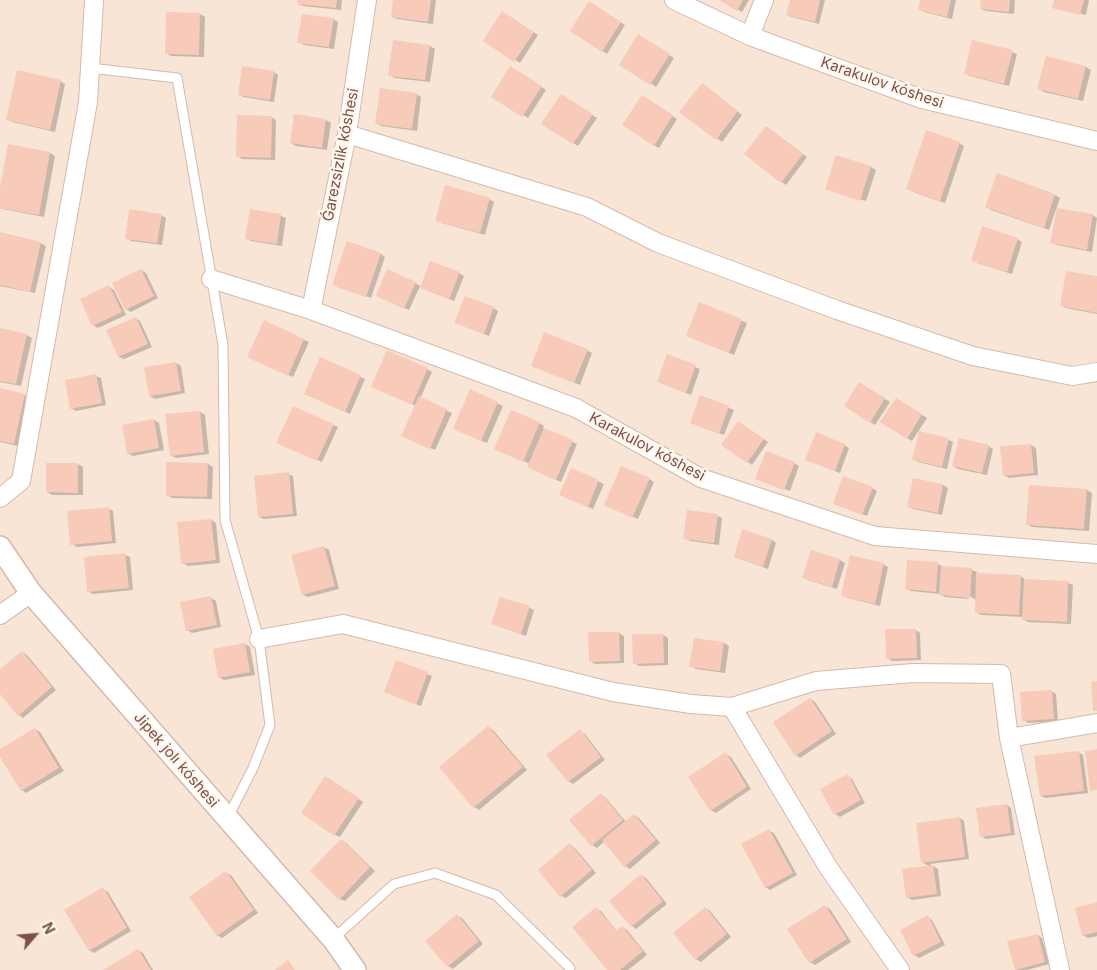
<!DOCTYPE html>
<html>
<head>
<meta charset="utf-8">
<style>
  body { margin:0 }
  #map { position:relative; width:1097px; height:970px; overflow:hidden; background:#fff2e6; font-family:Inter,sans-serif }
  canvas { display:block }
  .north { position:absolute; left:10px; top:910px; width:50px; height:50px; -webkit-text-stroke:4px #fff6ee; paint-order:stroke; rotate:63deg; font-size:14px; font-weight:700; line-height:20px; text-align:center; color:#7b5247 }
  .north::after { content:''; display:block; margin:auto; width:18px; height:22px; background:#7b5247; clip-path:polygon(50% 0,100% 100%,50% 72%,0 100%) }
</style>
</head>
<body>
<div id="map">
<canvas width="1097" height="970"></canvas>
<div class="north">N</div>
</div>
<script>
const ctx = document.querySelector('canvas').getContext('2d');
ctx.lineJoin = 'round';
function fill(path, color) { ctx.fillStyle = color; ctx.fill(path, 'evenodd'); }
const toPath = rows => new Path2D(rows.map(r => 'M' + r).join(''));
function stroke(path, color, width, dash) { ctx.strokeStyle = color; ctx.lineWidth = width; ctx.lineCap = dash ? 'butt' : 'round'; ctx.setLineDash(dash || []); ctx.stroke(path); }
function label(font, color, halo, rows, align = 'center') {
  ctx.font = font + ' Inter,sans-serif'; ctx.lineWidth = 5; ctx.setLineDash([]); ctx.textBaseline = 'middle'; ctx.strokeStyle = halo; ctx.fillStyle = color; for (const [text, x, y, turn = 0] of rows) {
    ctx.save(); ctx.translate(x, y); ctx.rotate((+turn || 0) * Math.PI / 180); ctx.textAlign = isNaN(turn) ? turn : align; if (halo) ctx.strokeText(text, 0, 0); ctx.fillText(text, 0, 0); ctx.restore();
  }
}
const residential = toPath([
  [0,0,1097,0,1097,970,0,970]
]);
const shadow = toPath([
  [298,0,342,0,341,10,303,6,298,4],
  [394,0,436,0,433,24,397,19,392,17],
  [721,0,749,0,742,12],
  [791,0,825,0,819,24,792,17,787,15],
  [922,0,956,0,952,19,924,12,919,9],
  [982,0,1015,0,1014,14,986,11,981,9],
  [1055,0,1089,0,1086,15,1057,8],
  [590,3,625,25,607,54,572,31],
  [167,13,200,14,205,17,204,57,171,56,166,53],
  [502,13,538,35,520,63,484,41],
  [333,19,338,22,334,49,304,45,299,42],
  [639,36,674,58,656,87,621,64],
  [430,46,435,49,430,82,394,78,390,75],
  [1012,52,1017,54,1009,86,970,76,965,73],
  [1086,67,1091,70,1083,101,1044,92,1039,89],
  [516,70,546,90,528,118,492,96],
  [274,72,278,75,274,102,244,97,239,95],
  [60,81,65,84,55,132,12,122,7,119],
  [707,87,742,115,722,142,681,112],
  [416,94,421,97,417,131,381,126,376,123],
  [561,95,597,118,578,146,543,124],
  [642,97,677,119,659,148,654,145],
  [271,117,276,120,275,160,242,159,238,156],
  [326,120,331,123,327,150,296,146,291,143],
  [767,127,807,157,786,185,782,182],
  [959,143,964,146,945,203,913,192,908,189],
  [9,146,50,153,55,156,44,217,3,209,0,208,0,195],
  [837,156,871,167,876,170,866,201,826,189],
  [998,175,1055,195,1060,198,1049,230,991,210,986,207],
  [489,199,494,202,485,235,442,223],
  [1058,209,1093,215,1097,218,1092,252,1057,245,1052,243],
  [251,211,281,216,286,218,282,246,251,241,246,238],
  [161,215,166,218,162,245,131,241,126,238],
  [0,234,41,243,46,246,35,293,0,286],
  [1017,239,1022,242,1012,274,977,263],
  [381,254,385,257,371,298,338,287,333,284],
  [141,270,146,273,158,298,131,312,126,309],
  [459,273,464,276,454,301,426,290,420,286,409,310,382,298,415,283,422,287],
  [1097,277,1097,314,1066,308,1061,306],
  [109,287,114,290,126,315,98,328,93,325],
  [700,304,747,323,734,355,692,338],
  [493,308,498,311,489,336,461,325],
  [135,318,140,321,152,347,124,359,119,357,108,331],
  [264,322,309,342,293,377,254,360],
  [0,329,27,335,32,338,21,386,0,382],
  [587,350,592,353,580,385,537,368],
  [668,356,700,369,691,395,663,384],
  [321,359,365,379,350,414,310,396],
  [176,363,181,366,185,393,155,399,150,396],
  [427,369,432,372,420,399,452,413,435,450,408,438,416,406,377,389],
  [96,376,101,378,106,405,76,411,71,408],
  [860,383,890,402,875,425,845,406],
  [0,390,24,395,29,398,18,446,0,442],
  [470,391,503,406,487,443,459,431],
  [701,397,734,410,724,435,696,425],
  [897,399,927,418,912,441,907,438],
  [200,412,205,415,209,454,176,458,171,455],
  [154,420,159,423,164,450,133,456,128,453],
  [539,423,544,426,543,428,577,444,561,482,534,470,530,464,518,458],
  [333,425,338,427,322,462,283,445],
  [743,425,768,442,752,465,748,462],
  [949,440,953,442,947,469,918,462,913,459],
  [844,445,849,448,840,473,812,462],
  [1031,445,1036,448,1038,475,1009,478,1004,475],
  [988,446,993,449,987,475,958,469,953,466],
  [794,463,799,466,790,491,762,481],
  [47,464,78,464,83,467,83,495,52,495,47,492],
  [208,464,213,467,212,499,172,498,167,495],
  [571,469,604,484,593,509,565,497],
  [288,474,293,476,297,516,264,519,259,517],
  [649,479,654,482,638,519,610,507],
  [914,479,943,485,948,488,942,515,913,509,908,506],
  [872,488,877,491,867,516,840,506],
  [1087,490,1092,493,1089,531,1032,527,1027,524],
  [108,508,113,511,116,543,77,547,72,544],
  [718,516,722,518,719,545,690,541,685,538],
  [211,520,216,523,220,563,188,566,183,563],
  [772,540,776,543,768,569,740,559,735,557],
  [324,547,329,550,339,589,308,597,303,595],
  [812,551,840,560,845,563,837,589,808,580,803,577],
  [125,555,130,557,133,590,93,594,88,591],
  [909,561,938,564,943,567,972,570,977,572,977,574,1020,576,1025,579,1025,581,1068,583,1073,585,1071,624,1028,622,1023,619,1024,617,981,615,976,612,976,600,965,593,964,596,970,599,945,597,940,594,911,591,906,588],
  [883,564,888,567,880,606,848,598,843,595],
  [211,598,216,601,221,627,192,633,187,630],
  [501,598,530,608,534,610,526,636,498,626,493,624],
  [916,630,920,633,921,660,892,661,887,658],
  [589,633,619,633,624,636,624,663,595,664,590,661],
  [663,635,668,638,668,665,639,666,634,663],
  [695,639,724,643,729,646,725,673,696,669,691,666],
  [245,644,250,647,255,675,224,680,219,677],
  [22,652,27,655,56,690,23,718,19,715,0,693,0,671],
  [396,662,432,676,421,706,385,692],
  [1051,691,1056,694,1058,721,1028,723,1024,720],
  [810,699,815,702,836,734,800,758,796,755],
  [488,727,493,730,527,770,479,810,474,807],
  [35,729,40,732,64,771,26,793,22,790,0,754,0,750],
  [580,731,585,734,605,760,573,784,568,781],
  [1078,752,1083,755,1088,793,1046,798,1041,796],
  [726,754,731,757,751,789,716,813,711,810],
  [848,776,852,779,865,803,840,817,835,814],
  [330,780,363,802,340,837,335,835],
  [601,795,606,798,626,822,634,815,639,818,660,843,630,869,625,866,605,841,597,848,592,845,571,820],
  [1007,805,1011,808,1015,835,986,839,981,836],
  [960,818,964,821,969,859,930,864,938,869,941,896,912,900,907,897,930,867,922,862],
  [769,831,774,833,797,875,770,890,765,887],
  [342,841,346,843,375,871,345,901,340,899],
  [570,845,575,848,596,873,566,898,561,896],
  [226,873,231,875,258,913,222,938,217,935],
  [641,875,646,878,667,904,636,929,632,926],
  [103,889,108,892,131,931,94,953,89,950],
  [1097,903,1097,936,1088,938,1083,935],
  [825,906,830,909,851,942,815,965,810,962],
  [705,908,710,911,731,937,701,962,696,959],
  [596,909,601,911,617,932,622,927,627,930,647,955,628,970,608,970],
  [457,916,462,918,483,944,453,969,448,966,427,941],
  [928,917,932,920,945,945,919,958,914,955],
  [1037,935,1042,938,1049,964,1027,970,1018,970,1016,969],
  [138,950,143,953,153,970,105,970]
]);
const building = toPath([
  [297,0,337,0,336,8,297,4],
  [393,0,431,0,428,22,391,17],
  [719,0,743,0,737,11],
  [790,0,820,0,815,22,786,15],
  [920,0,951,0,947,17,918,10],
  [981,0,1010,0,1009,12,980,9],
  [1054,0,1084,0,1080,15,1052,8],
  [589,1,621,22,602,52,570,31],
  [502,11,534,32,514,62,483,41],
  [166,12,200,13,199,55,165,54],
  [302,14,334,18,329,47,297,43],
  [638,34,670,54,650,85,619,65],
  [393,40,430,45,425,80,388,76],
  [972,40,1013,50,1004,84,964,74],
  [1046,56,1086,66,1078,99,1037,89],
  [242,66,274,71,270,100,238,95],
  [510,66,542,86,522,117,491,97],
  [17,70,61,80,50,130,6,120],
  [702,83,738,111,716,140,679,112],
  [380,88,417,93,412,129,375,124],
  [561,94,593,114,573,144,541,124],
  [642,95,673,115,654,146,622,125],
  [294,114,326,119,322,148,290,143],
  [237,115,272,116,271,158,236,157],
  [766,126,803,154,781,183,744,154],
  [926,130,960,142,940,201,906,189],
  [8,144,50,152,39,215,0,208,0,188],
  [836,155,871,166,860,201,825,189],
  [997,173,1055,194,1044,228,985,207],
  [445,185,490,198,480,233,435,221],
  [1057,208,1093,214,1087,250,1050,243],
  [129,209,162,214,157,243,125,239],
  [250,209,281,214,277,244,245,239],
  [982,226,1018,238,1007,272,971,261],
  [0,232,41,242,30,292,0,285],
  [347,241,381,253,366,297,332,285],
  [430,261,460,272,449,299,420,288],
  [141,269,154,296,125,310,112,283],
  [387,269,416,282,404,309,376,296],
  [1066,271,1097,276,1097,313,1060,306],
  [109,285,122,312,92,326,80,299],
  [465,296,494,307,484,334,454,323],
  [699,302,742,319,729,353,686,336],
  [136,317,148,344,118,357,106,330],
  [264,320,304,339,288,376,247,357],
  [0,328,27,334,16,384,0,381],
  [544,332,588,349,574,383,531,366],
  [387,350,428,368,412,405,371,387],
  [667,354,696,365,686,393,657,382],
  [320,357,361,375,345,412,304,394],
  [176,362,181,391,149,396,144,367],
  [96,374,102,403,70,409,65,380],
  [859,382,885,398,870,423,844,406],
  [0,388,25,394,14,444,0,441],
  [470,389,498,402,481,441,453,429],
  [700,395,729,406,719,434,690,423],
  [419,396,447,409,430,449,401,436],
  [896,398,922,414,907,439,880,422],
  [293,406,334,424,317,461,276,443],
  [511,410,540,422,523,462,494,449],
  [200,411,204,452,170,456,165,414],
  [154,419,159,448,127,454,122,425],
  [738,421,764,439,747,463,721,445],
  [544,428,573,440,556,480,527,467],
  [919,431,949,438,942,467,912,460],
  [816,432,845,444,835,471,805,460],
  [959,438,989,445,982,473,952,466],
  [1031,444,1034,473,1003,476,1000,446],
  [766,451,795,462,784,490,755,479],
  [166,462,208,463,207,497,166,496],
  [46,463,78,463,78,493,46,492],
  [621,466,650,478,632,518,604,505],
  [571,468,599,480,588,507,559,495],
  [289,472,293,514,258,517,254,476],
  [843,476,873,487,862,515,833,504],
  [913,478,943,484,938,513,907,507],
  [1029,485,1087,489,1084,529,1026,525],
  [109,507,112,541,70,545,67,511],
  [687,510,718,514,714,543,683,539],
  [211,519,216,560,181,564,177,522],
  [742,529,772,539,763,567,734,557],
  [324,546,335,586,302,595,291,555],
  [811,550,840,559,832,587,802,578],
  [125,553,129,588,87,592,84,557],
  [850,555,884,563,875,604,841,596],
  [907,560,938,562,936,592,905,589],
  [941,566,972,568,970,598,939,595],
  [976,573,1021,575,1019,615,975,613],
  [1024,579,1068,581,1067,622,1022,620],
  [211,596,217,625,186,631,180,602],
  [500,597,530,606,521,634,491,624],
  [885,629,916,629,917,658,886,659],
  [588,632,619,632,620,661,589,662],
  [632,634,663,634,664,663,633,664],
  [694,638,724,642,720,671,689,667],
  [245,643,250,672,218,678,213,649],
  [22,651,52,687,18,716,0,694,0,669],
  [396,660,428,672,416,705,384,692],
  [1097,681,1097,711,1093,711,1091,682],
  [1052,690,1054,719,1022,721,1020,692],
  [810,698,832,731,795,756,773,722],
  [488,726,523,767,473,808,439,767],
  [35,728,59,768,21,791,0,757,0,749],
  [580,729,601,757,568,782,546,755],
  [1097,749,1097,790,1090,791,1085,751],
  [1079,751,1084,791,1040,796,1034,756],
  [726,752,747,787,710,811,688,777],
  [848,774,861,800,834,815,820,789],
  [325,776,359,798,334,836,301,813],
  [601,793,623,820,591,846,569,820],
  [1007,804,1011,833,980,837,976,808],
  [634,814,656,840,624,867,602,840],
  [960,817,965,857,921,863,916,823],
  [769,829,793,873,765,888,741,844],
  [341,839,370,867,339,900,310,871],
  [570,843,592,870,560,897,538,870],
  [933,865,937,894,906,898,902,869],
  [226,871,254,910,217,936,189,897],
  [641,874,663,901,631,927,609,901],
  [103,887,127,928,89,951,64,910],
  [1097,902,1097,932,1082,936,1075,908],
  [825,905,847,939,809,963,787,929],
  [596,907,616,931,622,926,643,951,620,970,607,970,572,927],
  [705,907,727,934,695,960,673,933],
  [457,914,479,941,447,967,425,941],
  [928,915,941,942,913,956,900,930],
  [1038,934,1045,962,1015,970,1007,941],
  [138,949,151,970,103,970],
  [288,960,295,970,275,970]
]);
const service = toPath([
  [90,68,177,78,223,345,225,520,259,639,270,725,253,768,228,817],
  [333,939,394,884,435,873,496,895,570,968]
]);
const minor = toPath([
  [674,0,750,36,922,99,1097,141],
  [750,36,764,0],
  [347,134,587,207,658,243,837,310,973,356,1072,376,1097,372],
  [211,279,311,310,576,408,701,478,875,536,1097,554],
  [311,310,347,134,367,0],
  [0,498,21,481,88,102,94,0],
  [0,615,31,593],
  [259,639,343,624,613,692,691,704,732,707,816,681,913,673,1001,674,1009,738,1060,970],
  [732,707,828,867,900,970],
  [1009,738,1097,723]
]);
const tertiary = toPath([
  [0,547,31,593,333,939,355,970]
]);
const streetNames = [
  ["Karakulov kóshesi",882,83,19],
  ["Ǵarezsizlik kóshesi",341,155,-79],
  ["Karakulov kóshesi",647,447,28],
  ["Jipek jolı kóshesi",176,760,49]
];
fill(residential, '#f9e5d6');
fill(shadow, '#0003');
fill(building, '#f7caba');
stroke(service, '#d5b9ad', 11);
stroke(minor, '#d5b9ad', 20);
stroke(tertiary, '#d5b9ad', 24);
stroke(service, '#fff', 9);
stroke(minor, '#fff', 18);
stroke(tertiary, '#fff', 21);
label('15px', '#7b5247', '#fff6ee', streetNames);
</script>
</body>
</html>
